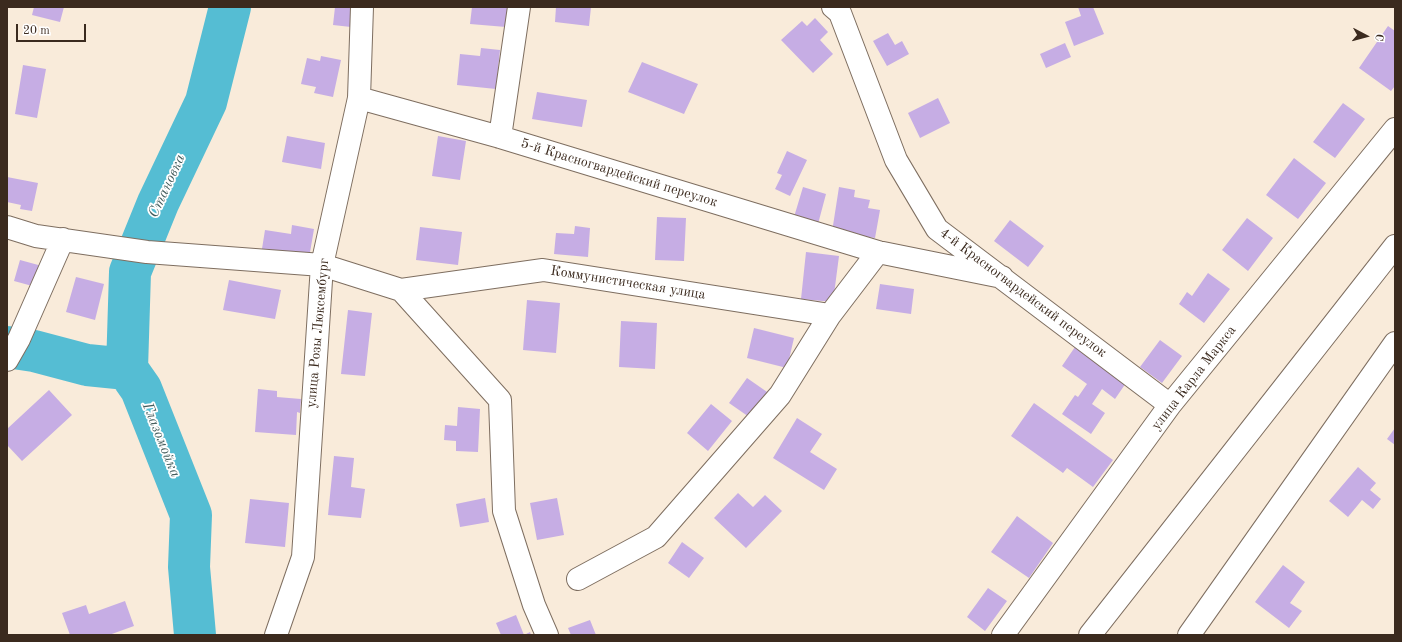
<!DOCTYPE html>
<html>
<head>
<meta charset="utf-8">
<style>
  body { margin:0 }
  #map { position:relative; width:1402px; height:642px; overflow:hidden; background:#f9ebda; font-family:"Old Standard TT",serif }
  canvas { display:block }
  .frame { position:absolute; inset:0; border:8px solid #3b2a1e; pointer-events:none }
  .north { position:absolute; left:1346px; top:16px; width:40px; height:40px; -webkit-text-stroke:3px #fff; paint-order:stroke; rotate:96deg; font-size:11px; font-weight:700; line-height:16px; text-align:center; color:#3b2a1e }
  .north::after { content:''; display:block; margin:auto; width:14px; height:18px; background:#3b2a1e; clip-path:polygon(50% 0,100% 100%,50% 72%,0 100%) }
  .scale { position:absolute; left:16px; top:24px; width:70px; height:18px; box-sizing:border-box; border:2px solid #3b2a1e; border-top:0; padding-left:5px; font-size:12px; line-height:14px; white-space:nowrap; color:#3b2a1e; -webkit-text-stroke:3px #fff; paint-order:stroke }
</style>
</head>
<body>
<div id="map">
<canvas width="1402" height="642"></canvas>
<div class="frame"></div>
<div class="north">С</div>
<div class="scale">20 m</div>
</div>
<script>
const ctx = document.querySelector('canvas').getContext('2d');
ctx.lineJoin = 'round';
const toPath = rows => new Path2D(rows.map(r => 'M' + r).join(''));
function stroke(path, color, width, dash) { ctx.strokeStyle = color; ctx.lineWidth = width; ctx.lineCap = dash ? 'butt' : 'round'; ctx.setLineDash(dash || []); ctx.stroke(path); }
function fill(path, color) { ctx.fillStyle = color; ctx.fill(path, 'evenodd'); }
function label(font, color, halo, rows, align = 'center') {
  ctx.font = font + ' "Old Standard TT",serif'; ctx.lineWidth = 3.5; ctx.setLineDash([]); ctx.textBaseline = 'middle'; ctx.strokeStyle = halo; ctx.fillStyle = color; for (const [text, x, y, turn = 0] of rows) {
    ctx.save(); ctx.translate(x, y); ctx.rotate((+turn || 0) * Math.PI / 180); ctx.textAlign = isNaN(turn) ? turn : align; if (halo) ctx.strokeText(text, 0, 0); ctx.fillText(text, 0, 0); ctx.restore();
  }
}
const river = toPath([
  [7,347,34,351,87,365,127,369,141,389,191,515,189,567,195,635],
  [127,369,130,272,158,203,206,102,230,7]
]);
const building = toPath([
  [34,7,64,7,60,22,32,15],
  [335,7,353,7,351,27,333,25],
  [472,7,508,7,506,27,470,24],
  [556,7,591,7,589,26,555,22],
  [1078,7,1093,7,1104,34,1074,46,1065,22,1081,16],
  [815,18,828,32,820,40,833,54,813,73,781,40,802,21,807,26],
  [1388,26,1395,31,1395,86,1391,91,1359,68],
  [888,33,895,45,902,41,909,54,887,66,873,41],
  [1065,43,1071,57,1046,68,1040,54],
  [481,48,500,50,496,89,457,85,460,54,480,56],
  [321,56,341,60,333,97,314,93,316,87,301,84,307,58,320,61],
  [642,62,698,84,684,114,628,92],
  [23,65,46,69,37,118,15,114],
  [537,92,587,100,582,127,532,119],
  [938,98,950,123,920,138,908,113],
  [1343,103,1365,119,1335,158,1313,142],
  [287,136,325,143,321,169,282,162],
  [438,136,466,141,460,180,432,176],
  [787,151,807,160,790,196,775,189,782,175,777,173],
  [1294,158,1326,183,1298,219,1266,195],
  [7,177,38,183,32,211,20,209,21,205,7,202],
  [803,187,826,194,818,224,794,217],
  [839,187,855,190,854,197,870,200,868,208,880,210,875,238,832,232],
  [657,217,686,218,684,261,655,260],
  [1247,218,1273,238,1248,271,1222,250],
  [1010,220,1044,246,1028,267,994,241],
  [292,225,314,229,308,264,261,255,265,230,291,234],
  [575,226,590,228,588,257,554,254,556,233,574,234],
  [420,227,462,232,458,265,416,260],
  [806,252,839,256,833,302,801,299],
  [20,260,53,269,47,290,14,281],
  [1208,273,1230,289,1204,323,1179,304,1187,292,1192,296],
  [76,277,104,284,95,320,66,312],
  [229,280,281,290,275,319,223,310],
  [880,284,914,289,911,314,876,309],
  [527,300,560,303,556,353,523,350],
  [348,310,372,313,365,376,341,374],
  [621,321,657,323,655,369,619,367],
  [754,328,794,338,787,368,747,358],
  [1160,340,1182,356,1162,383,1140,367],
  [1075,347,1126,383,1115,399,1102,389,1092,404,1105,413,1091,434,1062,414,1075,395,1078,397,1087,384,1062,366],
  [747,378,770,394,752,419,729,403],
  [258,389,277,391,277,397,301,399,300,413,297,412,296,435,255,432],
  [49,390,72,415,22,461,7,445,7,429],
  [1034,403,1113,460,1093,487,1067,468,1063,473,1011,436],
  [711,404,732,421,708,451,687,433],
  [458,407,480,409,478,452,456,451,456,441,444,440,445,425,457,426],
  [797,418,822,434,810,452,837,469,824,490,773,458],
  [1395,428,1395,445,1387,439],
  [334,456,354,458,351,487,365,489,361,518,328,515],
  [1358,467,1376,483,1370,490,1381,499,1373,509,1362,500,1348,517,1329,501],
  [738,493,753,507,765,495,782,511,746,548,714,518],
  [485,498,489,522,460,527,456,504],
  [557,498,564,535,537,540,530,503],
  [250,499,289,503,285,547,245,543],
  [1017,516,1053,543,1029,578,991,552],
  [682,542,704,558,689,578,668,563],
  [1283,565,1305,582,1290,603,1302,611,1289,628,1255,602],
  [988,588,1007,601,985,631,967,617],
  [125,601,134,626,109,635,70,635,62,613,86,605,89,614],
  [516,615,524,635,530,632,531,635,501,635,496,623],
  [590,620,596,635,571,635,568,628]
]);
const minor = toPath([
  [833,7,840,13,896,160,937,229,1170,405],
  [359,98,500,137,878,252,1002,277],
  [500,137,519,7],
  [7,227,36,236,147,252,322,265,401,290,500,400,504,511,534,605,547,635],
  [401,290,543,270,830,315],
  [7,360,19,339,63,239],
  [578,579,656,537,780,395,830,315,878,252],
  [276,635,303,557,322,265,359,98,362,7],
  [1003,635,1170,405,1395,129],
  [1189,635,1395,343]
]);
const major = toPath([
  [1090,635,1395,246]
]);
const streetNames = [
  ["5-й Красногвардейский переулок",619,173,17],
  ["Коммунистическая улица",628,283,9],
  ["4-й Красногвардейский переулок",1023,293,37],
  ["улица Розы Люксембург",318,333,-85],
  ["улица Карла Маркса",1194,378,-52]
];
const waterNames = [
  ["Становка",167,186,-65],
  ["Глазомойка",161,440,68]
];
stroke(river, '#55bdd3', 42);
fill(building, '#c6ade4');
stroke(minor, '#7e6e60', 24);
stroke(major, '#7e6e60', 24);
stroke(minor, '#fff', 22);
stroke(major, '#fff', 22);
label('14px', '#3b2a1e', '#fff', streetNames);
label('italic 15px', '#445d5d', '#fff', waterNames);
</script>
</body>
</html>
